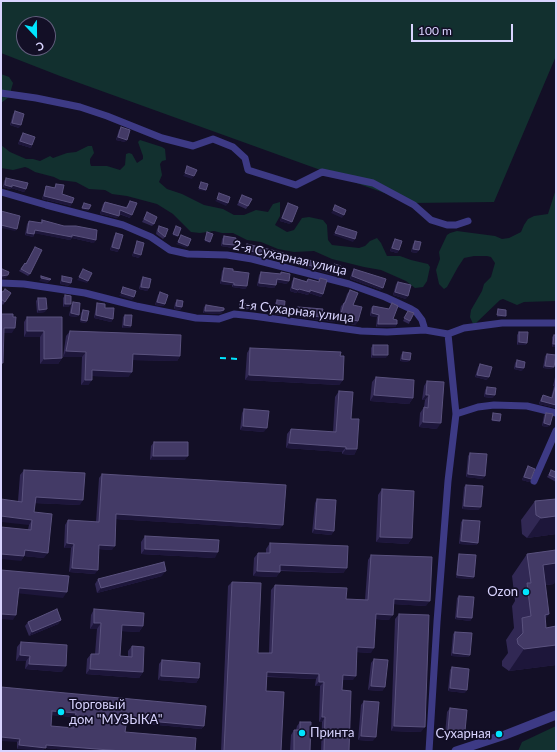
<!DOCTYPE html>
<html>
<head>
<meta charset="utf-8">
<style>
  body { margin:0 }
  #map { position:relative; width:557px; height:752px; overflow:hidden; background:#130f26; font-family:Lato,sans-serif }
  canvas { display:block }
  .frame { position:absolute; inset:0; border:2px solid #d9d4ff; pointer-events:none }
  .north { position:absolute; left:16px; top:16px; width:40px; height:40px; box-sizing:border-box; background:#130f26; border:1px solid #625e7d; border-radius:50%; rotate:158deg; font-size:11px; font-weight:700; line-height:16px; text-align:center; color:#d9d4ff }
  .north::after { content:''; display:block; margin:auto; width:14px; height:18px; background:#00e5ff; clip-path:polygon(50% 0,100% 100%,50% 72%,0 100%) }
  .scale { position:absolute; left:411px; top:24px; width:102px; height:18px; box-sizing:border-box; border:2px solid #d9d4ff; border-top:0; padding-left:5px; font-size:12px; line-height:14px; white-space:nowrap; color:#d9d4ff; -webkit-text-stroke:3px #130f26; paint-order:stroke }
</style>
</head>
<body>
<div id="map">
<canvas width="557" height="752"></canvas>
<div class="frame"></div>
<div class="north">С</div>
<div class="scale">100 m</div>
</div>
<script>
const ctx = document.querySelector('canvas').getContext('2d');
ctx.lineJoin = 'round';
function fill(path, color) { ctx.fillStyle = color; ctx.fill(path, 'evenodd'); }
const toPath = rows => new Path2D(rows.map(r => 'M' + r).join(''));
function stroke(path, color, width, dash) { ctx.strokeStyle = color; ctx.lineWidth = width; ctx.lineCap = dash ? 'butt' : 'round'; ctx.setLineDash(dash || []); ctx.stroke(path); }
function label(font, color, halo, rows, align = 'center') {
  ctx.font = font + ' Lato,sans-serif'; ctx.lineWidth = 3.5; ctx.setLineDash([]); ctx.textBaseline = 'middle'; ctx.strokeStyle = halo; ctx.fillStyle = color; for (const [text, x, y, turn = 0] of rows) {
    ctx.save(); ctx.translate(x, y); ctx.rotate((+turn || 0) * Math.PI / 180); ctx.textAlign = isNaN(turn) ? turn : align; if (halo) ctx.strokeText(text, 0, 0); ctx.fillText(text, 0, 0); ctx.restore();
  }
}
const green = toPath([
  [1,1,556,1,556,56,494,202,412,203,60,76,1,53],
  [24,24,48,24,48,48,24,48],
  [1,74,9,77,13,83,11,90,11,93,9,97,1,103],
  [140,140,162,147,165,149,166,160,162,161,160,164,162,175,159,182,167,189,182,194,204,205,223,209,234,215,244,215,256,210,268,212,273,204,280,202,280,216,275,225,287,232,294,230,302,218,309,217,323,220,327,225,328,240,332,245,359,248,365,246,370,241,377,238,381,243,387,256,400,256,411,260,428,264,430,267,427,281,423,287,415,288,406,281,381,270,364,267,332,259,314,251,294,252,278,249,261,242,247,240,233,233,222,233,214,231,200,233,191,232,173,214,157,204,127,196,112,194,105,190,89,189,76,182,60,180,54,177,35,172,28,168,25,167,13,170,1,168,1,145,10,152,26,159,33,159,40,161,50,156,53,158,67,153,76,152,88,146,92,146,94,153,90,159,90,163,91,166,107,166,120,170,125,165,126,154,129,153,132,154,137,163,143,159,143,156,138,142],
  [556,189,556,301,524,302,517,305,503,299,500,300,476,323,473,324,470,317,471,310,482,291,484,284,491,277,495,263,491,257,487,256,474,256,464,258,458,267,447,287,444,289,439,284,436,270,440,259,439,252,447,235,450,233,457,231,495,236,502,239,509,238,521,232,524,225,528,219,534,216,548,214],
  [556,726,556,751,518,751,522,742]
]);
const minor = toPath([
  [1,93,36,98,80,107,107,116,162,138,193,146,213,139,233,147,245,158,248,170,296,185,322,172,373,183,414,205,431,220,447,225,456,225,468,221],
  [1,192,46,205,123,225,151,237,170,250,188,254,227,255,252,259,349,284,385,297,411,309,416,312,422,320,425,330],
  [1,283,24,284,85,293,136,306,196,318,219,319,234,314,253,316,361,331,387,332,425,330,448,334,464,328,502,323,556,323],
  [456,414,478,407,494,405,527,406,556,413],
  [534,481,556,431],
  [429,751,437,622,448,481,456,414,448,334]
]);
const tertiary = toPath([
  [456,751,505,735,556,715]
]);
const rail = toPath([
  [220,358,238,359]
]);
const wall = toPath([
  [15,111,19,128,10,125,13,114],
  [121,127,125,142,116,140,119,130],
  [23,133,32,145,31,148,18,144,21,136],
  [6,178,26,189,24,192,11,188,10,189,3,187,4,181],
  [56,184,62,194,71,206,42,199,45,189,46,186,54,188],
  [242,195,248,206,246,209,237,205],
  [130,201,130,218,119,214,117,218,100,214,103,204,105,202,126,207],
  [288,203,290,224,280,221,286,206],
  [147,212,154,224,152,226,142,222],
  [42,220,94,243,72,238,70,240,35,233,33,237,25,235,27,224,29,221,40,223],
  [159,226,165,237,163,239,156,234,157,229],
  [116,233,118,252,110,250,114,236],
  [224,236,235,245,233,248,221,246,222,239],
  [395,239,399,250,397,253,390,251,393,242],
  [137,241,139,258,132,256],
  [415,241,417,253,411,252,413,244],
  [247,244,282,258,280,261,244,253,245,247],
  [35,247,30,274,28,276,19,271,25,263,26,263],
  [224,268,233,271,246,289,232,287,232,285,220,284,222,271],
  [354,269,381,290,350,279,352,272],
  [261,272,280,274,281,272,287,284,277,282,276,285,274,288,257,286,259,275],
  [62,276,69,286,60,284,61,279],
  [143,277,149,288,147,291,139,289,141,280],
  [294,278,306,281,308,279,318,281,320,278,323,294,321,297,309,293,308,295,297,292,296,293,290,291,292,281],
  [398,282,406,299,393,295,396,284],
  [350,290,358,321,355,325,338,321,341,306,344,303,347,294],
  [1,291,11,293,3,305,1,303],
  [160,292,165,304,163,306,155,305,158,295],
  [65,295,69,307,63,307,63,298],
  [38,298,45,312,37,313,36,301],
  [177,300,182,307,180,310,174,309,175,303],
  [277,300,282,315,274,314,275,303],
  [73,302,77,317,69,316,71,305],
  [97,303,105,308,113,319,111,322,94,318,96,306],
  [392,303,393,319,397,324,395,327,376,327,377,317,370,316,371,308,373,306,389,309],
  [206,305,222,313,218,314,203,313,204,307],
  [298,307,322,312,336,319,334,322,296,317,296,309],
  [83,310,86,323,80,322,81,313],
  [408,311,410,321,409,324,403,321],
  [125,315,131,326,130,328,122,328,123,317],
  [27,317,62,317,62,358,58,364,40,364,40,337,24,337,24,322],
  [70,331,180,356,177,361,133,360,132,372,128,377,92,376,92,380,88,385,81,385,82,357,63,357,66,336],
  [519,332,527,343,525,345,517,345,517,335],
  [554,335,556,347,552,347,552,337],
  [373,345,386,358,371,358,371,348],
  [250,348,340,356,343,380,339,385,245,380,247,353],
  [403,352,408,362,400,361,401,355],
  [547,354,552,369,543,368,545,356],
  [517,360,522,371,514,369,515,363],
  [480,364,487,380,475,377,478,367],
  [556,376,556,408,539,404,541,398,543,395,551,398,554,386,553,386,555,377],
  [376,377,413,398,409,404,370,401,372,382],
  [427,381,437,429,419,427,420,413,424,407,425,400,422,400,424,386],
  [487,387,493,398,484,397,485,390],
  [339,391,351,419,357,449,354,455,342,454,342,452,286,448,287,434,291,429,333,432,335,397],
  [244,409,264,432,240,430,242,413],
  [546,413,548,427,542,426,544,415],
  [154,442,185,460,150,460,151,446],
  [470,453,483,479,466,477,468,456],
  [528,466,531,479,529,482,522,480,526,469],
  [24,470,80,505,35,503,34,512,44,558,24,556,21,561,29,525,18,501,20,475],
  [551,470,556,472,556,482,547,477],
  [102,474,280,529,116,519,112,550,99,549,95,574,69,572,71,548,64,548,65,525,68,520,96,522,99,478],
  [466,485,479,510,462,509,464,487],
  [382,489,412,538,408,544,376,542,378,495],
  [317,499,334,531,331,535,312,533,315,503],
  [556,499,556,534,527,538,522,534,521,520,535,501],
  [463,520,478,543,476,545,459,544,461,522],
  [145,536,215,558,141,554,141,542],
  [270,543,347,568,343,573,280,571,280,572,276,577,253,576,254,558,258,553,266,553,266,549],
  [459,554,473,579,456,578,458,556],
  [527,554,554,584,546,585,545,620,546,628,556,626,556,665,509,671,502,666,502,661,508,653,506,640,514,628,512,606,515,601,512,576],
  [371,555,426,606,394,604,389,620,376,619,371,653,357,652,353,680,343,680,342,690,349,751,321,751,322,722,319,722,320,686,315,686,316,679,267,677,266,691,281,751,221,751,228,586,232,582,258,653,269,653,271,590,275,585,346,599,365,600,368,560],
  [162,576,97,593,95,584,98,579],
  [459,596,472,618,470,621,455,619,457,598],
  [94,609,143,626,139,632,122,631,120,656,128,657,128,651,132,646,143,672,139,678,86,674,87,659,91,654,95,654,97,629,90,629,91,615],
  [399,614,421,732,391,731,395,619],
  [61,620,58,624,29,636,25,626,28,622],
  [455,632,470,655,468,657,451,656,453,634],
  [21,642,62,672,25,669,26,661,16,661,17,647],
  [374,659,385,687,382,691,368,690,371,663],
  [162,660,199,678,196,683,158,680,159,664],
  [452,667,465,693,448,691,450,670],
  [1,687,204,726,201,729,126,722,125,732,195,751,79,751,45,748,17,749,17,742],
  [52,715,73,717,72,728,51,726],
  [364,701,373,741,358,740,361,705],
  [450,708,465,731,462,735,445,734,447,712],
  [300,722,310,751,290,751,291,735,294,730,296,730,297,726]
]);
const shadedWall = toPath([
  [12,123,21,125,19,128,10,125],
  [118,137,127,140,125,142,116,140],
  [20,141,32,145,31,148,18,144],
  [185,173,194,176,192,179,183,176],
  [5,185,12,185,26,189,24,192,11,188,10,189,3,187],
  [199,188,206,190,206,191,198,190],
  [44,196,72,203,71,206,42,199],
  [217,199,228,203,226,206,215,201],
  [82,208,89,209,88,211,81,209],
  [120,210,132,215,130,218,118,213],
  [333,210,344,215,342,218,331,213],
  [102,211,119,216,117,218,100,214],
  [282,218,292,222,290,224,280,221],
  [1,225,17,229,15,231,1,228],
  [35,230,72,235,96,240,94,243,72,238,70,240,33,233],
  [27,233,34,234,33,237,25,235],
  [335,233,355,239,353,242,333,235],
  [173,234,178,236,177,237,172,235],
  [205,240,210,242,209,243,204,241],
  [178,242,188,246,186,248,176,244],
  [223,244,235,245,233,248,221,246],
  [112,247,119,249,118,252,110,250],
  [392,248,399,250,397,253,390,251],
  [413,249,419,250,417,253,411,252],
  [246,250,282,258,280,261,244,253],
  [134,253,141,255,139,258,132,256],
  [308,265,339,273,337,276,306,268],
  [8,275,6,278,1,279,1,276],
  [352,276,383,288,381,290,350,279],
  [79,277,88,281,87,283,77,280],
  [41,278,50,280,48,283,39,281],
  [277,279,289,281,287,284,275,282],
  [62,281,71,283,69,286,60,284],
  [222,281,234,283,232,285,220,284],
  [259,283,276,285,274,288,257,286],
  [234,285,247,286,246,289,232,287],
  [141,287,149,288,147,291,139,289],
  [292,288,299,289,310,290,323,294,321,297,309,293,308,295,297,292,296,293,290,291],
  [395,292,408,296,406,299,393,295],
  [121,293,134,297,132,300,119,296],
  [157,302,165,304,163,306,155,305],
  [65,304,71,304,69,307,63,307],
  [176,306,182,307,180,310,174,309],
  [240,307,249,308,247,310,238,309],
  [47,309,45,312,37,313,39,310],
  [224,310,222,313,218,314,203,313,205,311],
  [276,311,284,312,282,315,274,314],
  [71,313,79,315,77,317,69,316],
  [372,313,379,315,377,317,370,316],
  [298,314,336,319,334,322,296,317],
  [96,315,113,319,111,322,94,318],
  [497,315,506,316,505,317,497,317],
  [340,317,358,321,355,325,338,321],
  [81,320,87,321,86,323,80,322],
  [378,324,397,324,395,327,376,327],
  [124,325,131,326,130,328,122,328],
  [4,328,15,328,12,333,1,333],
  [27,331,44,331,40,337,24,337],
  [519,342,527,343,525,345,517,345],
  [553,344,556,344,556,347,552,347],
  [66,351,86,352,82,357,63,357],
  [133,354,180,356,177,361,129,360],
  [373,355,388,355,386,358,371,358],
  [62,358,58,364,40,364,44,359],
  [402,359,410,360,408,362,400,361],
  [545,366,554,367,552,369,543,368],
  [516,367,524,368,522,371,514,369],
  [92,370,132,372,128,377,88,376],
  [249,375,343,380,339,385,245,380],
  [477,375,489,377,487,380,475,377],
  [85,380,92,380,88,385,81,385],
  [486,394,495,395,493,398,484,397],
  [374,395,413,398,409,404,370,401],
  [426,395,429,395,425,400,422,400],
  [541,401,556,405,556,408,539,404],
  [492,420,500,421,499,422,491,421],
  [423,422,441,423,437,429,419,427],
  [544,423,550,425,548,427,542,426],
  [243,426,267,428,264,432,240,430],
  [289,443,346,447,342,452,286,448],
  [346,449,357,449,354,455,342,454],
  [153,456,188,456,185,460,150,460],
  [468,474,485,476,483,479,466,477],
  [524,477,531,479,529,482,522,480],
  [36,497,83,500,80,505,32,503],
  [464,506,481,507,479,510,462,509],
  [116,514,283,525,280,529,113,519],
  [1,516,32,520,29,525,1,522],
  [556,516,556,534,527,538,541,518],
  [315,529,334,531,331,535,312,533],
  [380,537,412,538,408,544,376,542],
  [461,541,478,543,476,545,459,544],
  [67,543,74,544,71,548,64,548],
  [99,545,115,546,112,550,96,549],
  [145,549,218,552,215,558,141,554],
  [25,550,48,553,44,558,24,556,21,561,1,559,1,554],
  [556,563,556,581,554,584,528,587,543,565],
  [280,565,347,568,343,573,276,570],
  [72,568,98,570,95,574,69,572],
  [166,571,162,576,97,593,101,588],
  [257,571,280,572,276,577,253,576],
  [457,575,474,577,473,579,456,578],
  [19,588,67,592,63,598,15,593],
  [394,599,430,601,426,606,391,604],
  [1,614,16,615,13,620,1,619],
  [376,614,393,615,389,620,373,619],
  [549,614,534,636,545,615],
  [457,617,472,618,470,621,455,619],
  [61,620,58,624,29,636,32,632],
  [94,623,101,623,97,629,90,629],
  [122,625,143,626,139,632,118,631],
  [556,645,556,665,509,671,524,649],
  [357,647,374,648,371,653,354,652],
  [453,653,470,655,468,657,451,656],
  [20,655,30,656,26,661,16,661],
  [29,664,66,666,62,672,25,669],
  [90,669,143,672,139,678,86,674],
  [267,672,319,674,316,679,263,676],
  [343,675,356,676,353,680,340,680],
  [161,676,199,678,196,683,158,680],
  [319,682,324,682,320,686,315,686],
  [371,686,385,687,382,691,368,690],
  [450,688,467,690,465,693,448,691],
  [52,711,76,713,73,717,50,715],
  [322,717,325,717,322,722,319,722],
  [127,719,204,726,201,729,124,722],
  [394,726,425,727,421,732,391,731],
  [448,730,465,731,462,735,445,734],
  [361,736,376,737,373,741,358,740],
  [1,737,20,739,17,742,1,741],
  [19,745,46,745,122,751,79,751,45,748,43,751,17,749]
]);
const building = toPath([
  [15,111,24,114,21,125,12,123,15,111],
  [121,127,130,130,127,140,118,137,121,127],
  [23,133,35,137,32,145,20,141,23,133],
  [187,166,197,170,194,176,185,173,187,166],
  [6,178,28,183,26,189,12,185,12,187,5,185,6,178],
  [201,182,208,184,206,190,199,188,201,182],
  [56,184,64,185,62,194,74,198,72,203,44,196,46,186,55,188,56,184],
  [219,193,230,197,228,203,217,199,219,193],
  [242,195,252,199,248,206,239,202,242,195],
  [130,201,137,203,132,215,120,210,119,216,102,211,105,202,127,208,130,201],
  [84,203,91,205,89,209,82,208,84,203],
  [288,203,298,207,292,222,282,218,288,203],
  [335,205,346,210,344,215,333,210,335,205],
  [1,211,20,216,17,229,1,225,1,211],
  [147,212,157,217,154,224,144,219,147,212],
  [42,220,64,226,76,226,97,230,96,240,72,235,72,237,35,230,34,234,27,233,29,221,42,223,42,220],
  [159,226,168,229,165,237,158,231,159,226],
  [176,226,181,228,178,236,173,234,176,226],
  [338,226,357,232,355,239,335,233,338,226],
  [207,232,213,234,210,242,205,240,207,232],
  [116,233,123,235,119,249,112,247,116,233],
  [181,235,191,239,188,246,178,242,181,235],
  [224,236,236,238,235,245,223,244,224,236],
  [395,239,402,241,399,250,392,248,395,239],
  [137,241,144,243,141,255,134,253,137,241],
  [415,241,421,242,419,250,413,249,415,241],
  [247,244,284,253,282,258,246,250,247,244],
  [35,247,42,250,30,274,21,269,25,263,26,264,35,247],
  [309,260,333,266,334,264,341,266,339,273,308,265,309,260],
  [224,268,233,269,233,271,249,273,247,286,234,285,234,283,222,281,224,268],
  [2,269,9,272,8,275,1,276,1,272,2,269],
  [83,269,92,273,88,281,79,277,83,269],
  [354,269,386,279,383,288,352,276,354,269],
  [261,272,281,274,281,272,290,274,289,281,277,279,276,285,259,283,261,272],
  [41,276,51,279,50,280,41,278,41,276],
  [62,276,72,278,71,283,62,281,62,276],
  [143,277,151,279,149,288,141,287,143,277],
  [294,278,307,282,308,279,319,282,320,278,327,280,323,294,310,290,310,292,299,289,298,290,292,288,294,278],
  [398,282,411,285,408,296,395,292,398,282],
  [123,287,136,291,134,297,121,293,123,287],
  [5,289,11,293,5,302,1,299,1,291,3,292,5,289],
  [350,290,358,293,353,305,362,307,358,321,340,317,344,303,345,303,350,290],
  [160,292,168,295,165,304,157,302,160,292],
  [65,295,71,296,71,304,65,304,65,295],
  [38,298,46,298,47,309,39,310,38,298],
  [177,300,183,301,182,307,176,306,177,300],
  [277,300,285,301,284,312,276,311,277,300],
  [73,302,80,303,79,315,71,313,73,302],
  [97,303,105,304,105,308,114,308,113,319,96,315,97,303],
  [240,303,249,304,249,308,240,307,240,303],
  [392,303,398,306,393,319,397,320,397,324,378,324,379,315,372,313,373,306,389,309,392,303],
  [206,305,224,308,224,310,220,311,205,311,206,305],
  [298,307,323,309,322,312,336,314,336,319,298,314,298,307],
  [498,309,506,310,506,316,497,315,498,309],
  [83,310,89,311,87,321,81,320,83,310],
  [408,311,414,313,410,321,404,318,408,311],
  [1,314,13,314,13,317,16,317,15,328,4,328,3,363,1,363,1,314],
  [125,315,132,315,131,326,124,325,125,315],
  [27,317,62,317,62,358,44,359,44,331,27,331,27,317],
  [70,331,181,335,180,356,133,354,132,372,92,370,92,380,85,380,86,352,66,351,70,331],
  [519,332,528,332,527,343,519,342,519,332],
  [554,335,556,335,556,344,553,344,554,335],
  [373,345,388,345,388,355,373,355,373,345],
  [250,348,341,352,340,356,344,356,343,380,249,375,250,348],
  [403,352,411,353,410,360,402,359,403,352],
  [547,354,556,355,554,367,545,366,547,354],
  [517,360,525,362,524,368,516,367,517,360],
  [480,364,492,367,489,377,477,375,480,364],
  [376,377,414,380,413,398,374,395,376,377],
  [427,381,444,382,441,423,423,422,424,407,428,408,429,395,426,395,427,381],
  [556,384,556,405,541,401,543,395,552,398,556,384],
  [487,387,496,388,495,395,486,394,487,387],
  [339,391,353,392,351,419,359,419,357,449,346,449,346,447,289,443,291,429,336,432,339,391],
  [244,409,269,411,267,428,243,426,244,409],
  [493,413,501,414,500,421,492,420,493,413],
  [546,413,553,414,550,425,544,423,546,413],
  [154,442,188,442,188,456,153,456,154,442],
  [470,453,487,454,485,476,468,474,470,453],
  [528,466,535,469,531,479,524,477,528,466],
  [24,470,85,473,83,500,36,497,34,512,52,514,48,553,25,550,24,556,1,554,1,527,31,530,32,520,1,516,1,499,22,502,24,470],
  [551,470,556,472,556,478,549,475,551,470],
  [102,474,286,485,283,525,116,514,115,546,99,545,98,570,72,568,74,544,67,543,68,520,99,522,102,474],
  [466,485,483,486,481,507,464,506,466,485],
  [382,489,414,491,412,538,380,537,382,489],
  [317,499,336,500,334,531,315,529,317,499],
  [556,499,556,516,541,518,536,515,535,501,556,499],
  [463,520,480,521,478,543,461,541,463,520],
  [145,536,219,540,218,552,145,549,145,536],
  [270,543,348,546,347,568,280,565,280,572,257,571,258,553,270,553,270,543],
  [556,550,556,563,543,565,549,614,545,615,546,628,556,626,556,645,524,649,518,644,517,639,523,633,522,618,531,616,527,583,531,583,527,554,556,550],
  [459,554,476,555,474,577,457,575,459,554],
  [371,555,432,557,430,601,394,599,393,615,376,614,374,648,357,647,356,676,343,675,342,690,351,691,349,751,324,751,325,717,322,717,324,682,319,682,319,674,267,672,266,691,284,692,281,751,224,751,232,582,261,583,258,653,272,653,275,585,347,588,346,599,368,600,371,555],
  [164,562,166,571,101,588,98,579,164,562],
  [1,570,69,576,67,592,19,588,16,615,1,614,1,570],
  [459,596,474,597,472,618,457,617,459,596],
  [57,609,61,620,32,632,28,622,57,609],
  [94,609,144,613,143,626,122,625,120,656,132,657,132,646,144,647,143,672,90,669,91,654,99,654,101,623,94,623,94,609],
  [399,614,429,615,425,727,394,726,399,614],
  [455,632,472,633,470,655,453,653,455,632],
  [21,642,67,645,66,666,29,664,30,656,20,655,21,642],
  [374,659,388,660,385,687,371,686,374,659],
  [162,660,200,663,199,678,161,676,162,660],
  [452,667,469,669,467,690,450,688,452,667],
  [1,687,206,706,204,726,127,719,125,732,196,738,195,751,122,751,46,745,46,748,19,745,20,739,1,737,1,687],
  [52,711,76,713,74,728,51,726,52,711],
  [364,701,379,702,376,737,361,736,364,701],
  [450,708,467,710,465,731,448,730,450,708],
  [300,722,311,722,310,751,294,751,294,730,300,730,300,722]
]);
const markers = [
  [526,592,4,"#00e5ff"],
  [61,712,4,"#00e5ff"],
  [302,733,4,"#00e5ff"],
  [499,734,4,"#00e5ff"]
];
const streetNames = [
  ["2-я Сухарная улица",290,258,13],
  ["1-я Сухарная улица",296,311,7]
];
const poiNames = [
  ["Ozon",518,592],
  ["Торговый",69,705,"left"],
  ["дом \"МУЗЫКА\"",69,720,"left"],
  ["Принта",310,733,"left"],
  ["Сухарная",491,734]
];
fill(green, '#12302f');
stroke(minor, '#3d3a85', 7);
stroke(tertiary, '#3d3a85', 9);
stroke(rail, '#00e5ff', 2, [6, 5]);
fill(wall, '#312854');
fill(shadedWall, '#1d163a');
fill(building, '#433a66');
stroke(building, '#5a527e', 1);
for (const [x, y, r, color] of markers) { const dot = new Path2D(); dot.arc(x, y, r, 0, 2 * Math.PI); ctx.fillStyle = color; ctx.fill(dot); stroke(dot, '#130f26', 1.5); }
label('13px', '#d9d4ff', '#130f26', streetNames);
label('13px', '#d9d4ff', '#130f26', poiNames, 'right');
</script>
</body>
</html>
